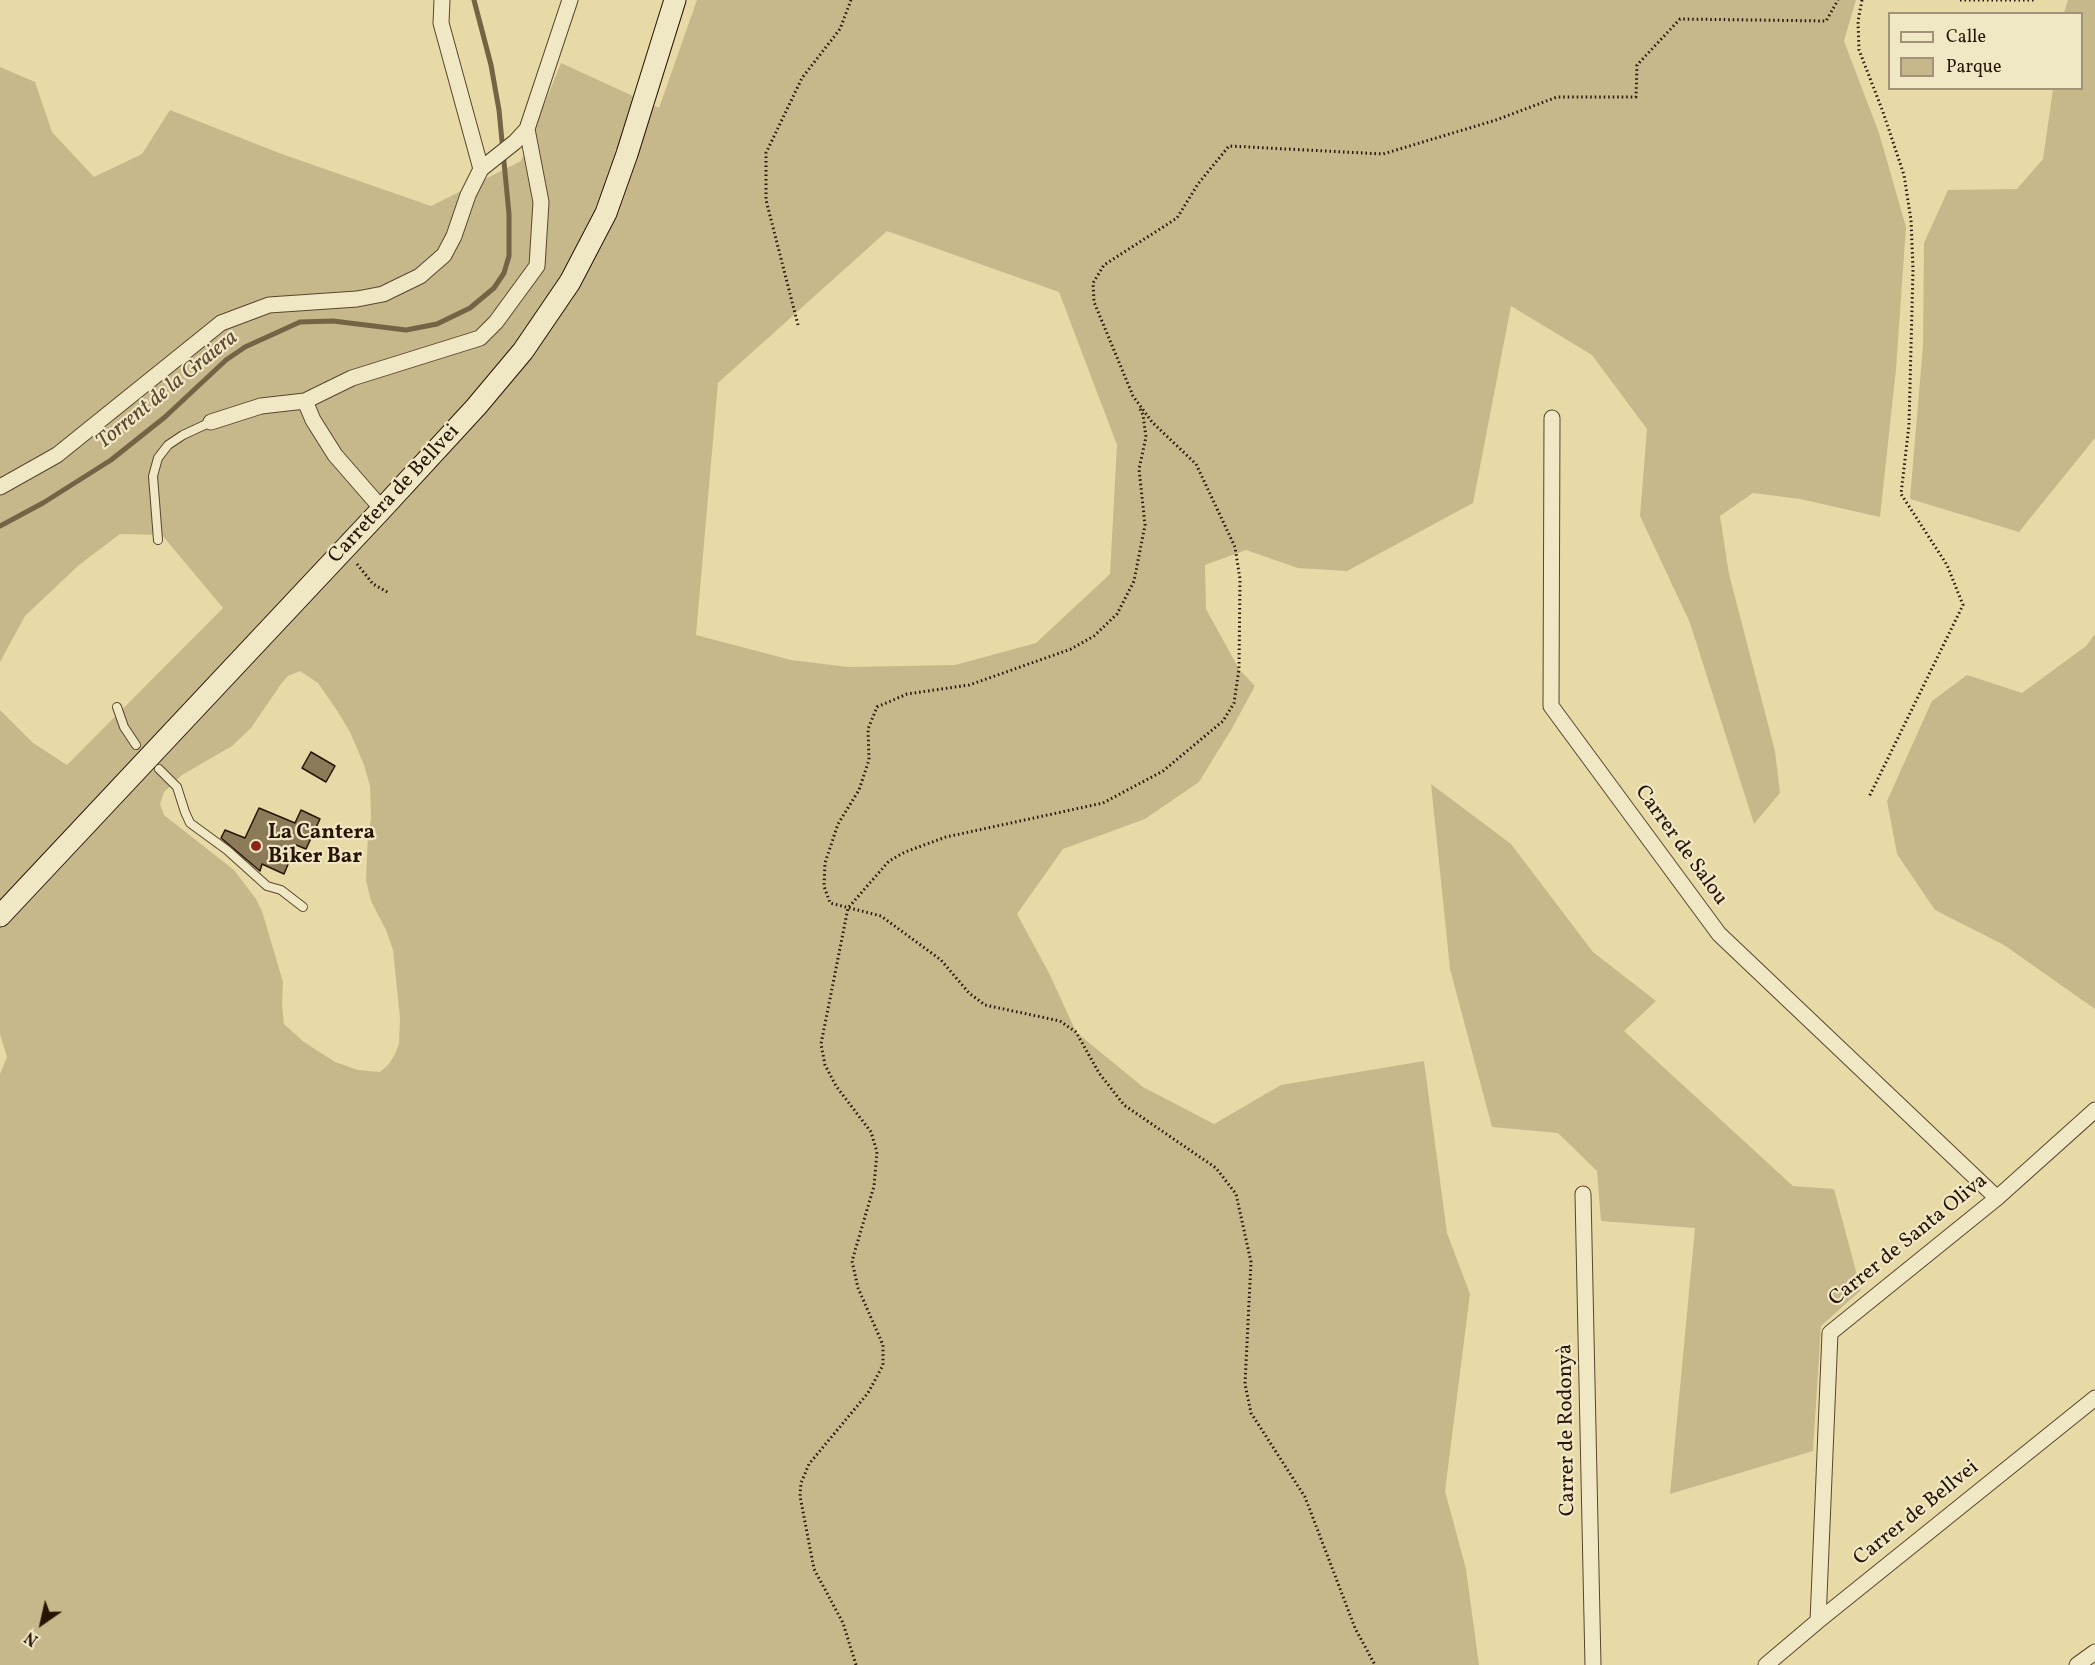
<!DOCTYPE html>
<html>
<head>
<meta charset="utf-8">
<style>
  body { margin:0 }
  #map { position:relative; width:2095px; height:1665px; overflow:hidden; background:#e8daa6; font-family:Vollkorn,serif }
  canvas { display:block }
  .legend { position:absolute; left:1888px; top:12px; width:195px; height:78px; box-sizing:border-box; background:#f0e7c5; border:2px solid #a09378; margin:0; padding:8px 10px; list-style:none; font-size:18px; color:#281405 }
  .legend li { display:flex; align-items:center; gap:12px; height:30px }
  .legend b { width:30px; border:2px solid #a09378 }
  .north { position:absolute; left:12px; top:1593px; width:60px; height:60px; -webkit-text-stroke:4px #f0e7c5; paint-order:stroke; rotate:214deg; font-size:16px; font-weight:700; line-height:24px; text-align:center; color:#281405 }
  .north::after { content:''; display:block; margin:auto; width:21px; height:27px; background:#281405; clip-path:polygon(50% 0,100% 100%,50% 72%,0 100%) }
</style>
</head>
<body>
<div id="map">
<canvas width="2095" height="1665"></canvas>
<ul class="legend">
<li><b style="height:8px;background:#f0e7c5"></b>Calle</li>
<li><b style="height:16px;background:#c7b88b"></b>Parque</li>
</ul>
<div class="north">N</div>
</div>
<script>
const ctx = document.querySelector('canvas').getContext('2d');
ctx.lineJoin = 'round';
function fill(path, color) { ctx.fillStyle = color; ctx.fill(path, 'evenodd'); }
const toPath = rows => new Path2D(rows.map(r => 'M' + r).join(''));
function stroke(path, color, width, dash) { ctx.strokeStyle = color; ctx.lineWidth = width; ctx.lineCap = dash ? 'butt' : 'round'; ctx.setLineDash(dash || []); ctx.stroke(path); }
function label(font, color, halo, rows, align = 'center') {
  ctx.font = font + ' Vollkorn,serif'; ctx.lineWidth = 4.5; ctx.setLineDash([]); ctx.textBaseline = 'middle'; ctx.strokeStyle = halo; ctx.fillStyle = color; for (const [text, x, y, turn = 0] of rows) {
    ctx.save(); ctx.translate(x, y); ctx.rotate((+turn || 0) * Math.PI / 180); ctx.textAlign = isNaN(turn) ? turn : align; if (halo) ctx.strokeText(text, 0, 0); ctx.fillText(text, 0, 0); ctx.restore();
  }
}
const green = toPath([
  [697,0,1856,0,1844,41,1879,133,1906,227,1896,369,1880,517,1800,499,1753,493,1720,516,1729,574,1775,751,1780,793,1754,824,1690,623,1640,516,1647,429,1592,355,1511,306,1473,503,1347,571,1298,568,1246,550,1205,565,1206,609,1239,669,1255,686,1231,730,1199,782,1145,819,1063,849,1017,914,1049,973,1076,1032,1143,1087,1214,1124,1281,1085,1424,1061,1447,1233,1470,1294,1445,1491,1466,1569,1479,1665,0,1665,0,1074,7,1057,0,1034,0,710,33,743,67,765,223,608,162,535,120,534,79,565,25,616,0,662,0,67,35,82,52,132,94,177,142,154,170,110,279,153,431,206,521,161,561,63,659,108],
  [887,231,1059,292,1117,445,1110,574,1036,643,955,665,848,667,791,660,696,635,718,383],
  [300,671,318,683,338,712,350,732,364,765,370,786,371,819,368,833,366,880,371,901,386,930,393,950,400,1018,399,1044,395,1054,389,1064,380,1072,358,1070,335,1062,304,1042,284,1024,282,1005,283,982,262,911,256,899,234,870,164,815,160,804,164,792,182,775,232,746,251,728,281,684,288,676],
  [2068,0,2095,0,2095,438,2019,532,1910,499,1923,345,1924,243,1948,190,2017,189,2043,159,2053,89,2082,88,2082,14,2064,13],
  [2095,634,2095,1009,2004,945,1935,910,1897,854,1887,801,1932,701,1967,675,2022,693,2086,646],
  [1431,784,1511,844,1593,952,1656,1001,1624,1031,1793,1186,1834,1189,1861,1290,1821,1326,1813,1451,1670,1494,1695,1228,1601,1221,1597,1171,1558,1133,1492,1127,1450,969]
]);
const stream = toPath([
  [0,526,43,503,111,460,165,417,226,360,245,347,300,322,333,321,406,330,437,324,470,308,494,288,504,273,509,256,509,214,499,110,491,65,474,0]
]);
const building = toPath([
  [311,752,335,766,326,782,302,768,311,752],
  [259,808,295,823,301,810,320,819,306,849,296,845,284,874,262,864,260,871,221,838,225,830,245,838,259,808]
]);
const path = toPath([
  [1862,0,1858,21,1859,50,1883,112,1904,175,1911,220,1913,269,1909,425,1901,494,1947,565,1963,605,1869,797],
  [1960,0,2035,0],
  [798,325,766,200,766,153,802,78,840,29,851,0],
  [1140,409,1143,415,1146,437,1139,469,1145,525,1134,581,1117,614,1094,636,1071,649,969,685,907,694,877,707,868,729,869,760,859,790,838,824,825,863,824,886,830,903,881,916,941,960,969,993,985,1005,1060,1021,1076,1032,1099,1073,1124,1105,1216,1168,1236,1194,1251,1262,1245,1384,1251,1413,1305,1497,1355,1628,1375,1665],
  [357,564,373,584,389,593],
  [856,1665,843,1623,814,1569,800,1496,801,1483,809,1464,868,1393,883,1365,883,1345,858,1288,852,1261,874,1186,877,1152,871,1132,836,1086,825,1065,821,1044,848,908,889,861,905,852,946,837,1103,803,1163,771,1223,721,1234,703,1239,669,1240,579,1235,547,1196,464,1152,422,1133,396,1094,302,1093,283,1104,265,1177,218,1198,184,1229,146,1383,154,1496,120,1557,97,1636,97,1637,65,1680,19,1826,21,1838,0]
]);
const lane = toPath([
  [158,540,153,476,158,458,168,445,183,435,211,422],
  [117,707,124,727,136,745],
  [159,769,177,787,185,812,190,823,227,850,267,886,281,890,303,907]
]);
const street = toPath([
  [442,0,441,23,481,169],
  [305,401,352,378,480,338,496,322,537,266,541,202,527,129],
  [1552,418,1551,706,1719,934,1997,1198],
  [211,422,261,406,305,401,313,420,335,455,382,509],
  [0,487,57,455,221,323,269,305,357,299,383,294,420,276,444,255,454,236,468,195,481,169,515,142,527,129,570,0],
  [1583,1194,1593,1665],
  [1818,1621,1830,1333,1997,1198,2095,1110],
  [1766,1665,1818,1621,2095,1398],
  [2077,1665,2095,1652]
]);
const secondary = toPath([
  [0,916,382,509,476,407,523,351,570,282,606,213,627,154,675,0]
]);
const markers = [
  [256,846,6,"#8f2418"]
];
const streetNames = [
  ["Carretera de Bellvei",395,495,-47],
  ["Carrer de Salou",1680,846,54],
  ["Carrer de Santa Oliva",1909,1241,-39],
  ["Carrer de Rodonyà",1568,1430,-91],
  ["Carrer de Bellvei",1917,1514,-39]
];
const poiNames = [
  ["La Cantera",268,834],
  ["Biker Bar",268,858]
];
const waterNames = [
  ["Torrent de la Graiera",168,391,-39]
];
fill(green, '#c7b88b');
stroke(stream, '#746345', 5);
fill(building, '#8c7b59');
stroke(building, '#281405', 1.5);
stroke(lane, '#58462d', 10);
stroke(street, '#58462d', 17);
stroke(secondary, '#281405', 23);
stroke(path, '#281405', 3, [1.5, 3]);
stroke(lane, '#f0e7c5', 8);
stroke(street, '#f0e7c5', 15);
stroke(secondary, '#f0e7c5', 21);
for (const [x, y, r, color] of markers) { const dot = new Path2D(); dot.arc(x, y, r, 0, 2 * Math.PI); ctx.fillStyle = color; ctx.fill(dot); stroke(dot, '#f0e7c5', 2); }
label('21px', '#281405', '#f0e7c5', streetNames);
label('bold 21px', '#281405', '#f0e7c5', poiNames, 'left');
label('italic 22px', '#5b482f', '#f0e7c5', waterNames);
</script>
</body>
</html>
